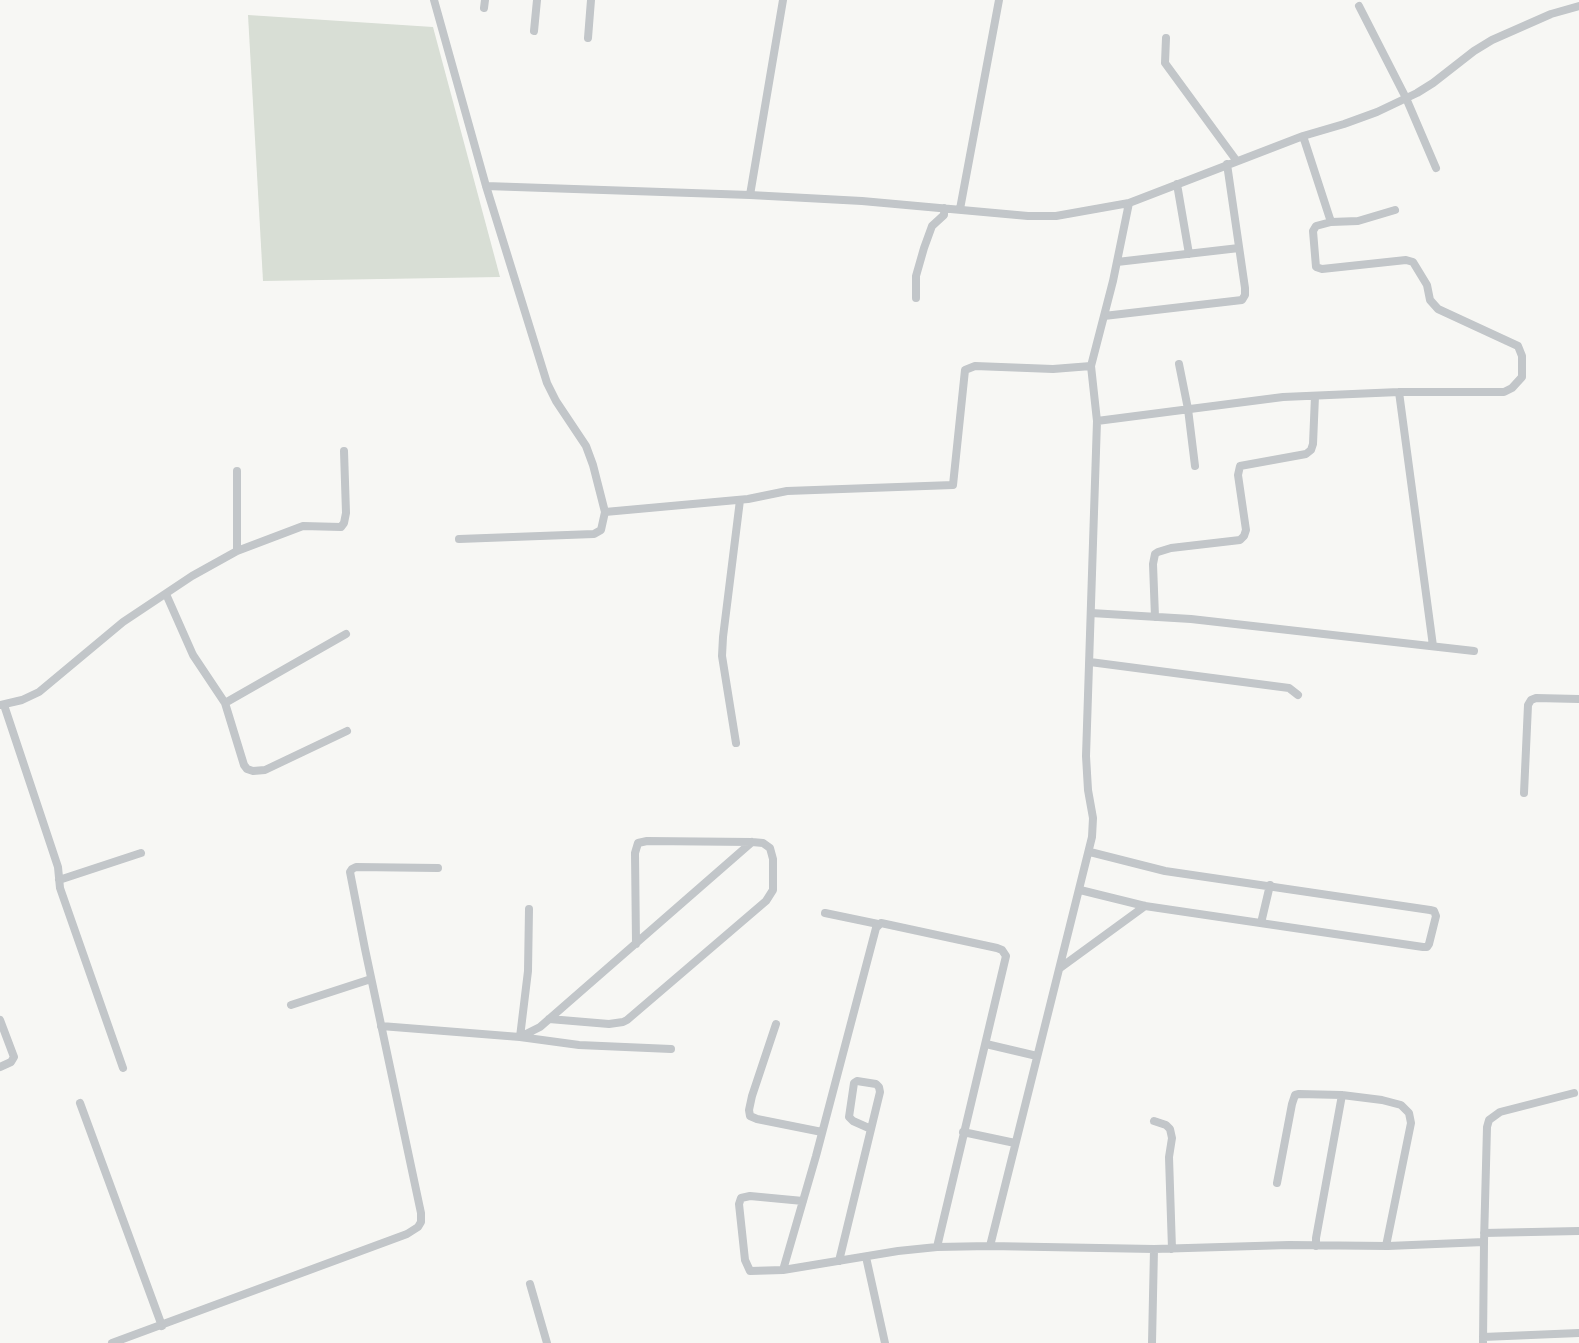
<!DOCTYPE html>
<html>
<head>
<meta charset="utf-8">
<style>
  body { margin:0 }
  canvas { display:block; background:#f7f7f4 }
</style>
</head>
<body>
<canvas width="1579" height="1343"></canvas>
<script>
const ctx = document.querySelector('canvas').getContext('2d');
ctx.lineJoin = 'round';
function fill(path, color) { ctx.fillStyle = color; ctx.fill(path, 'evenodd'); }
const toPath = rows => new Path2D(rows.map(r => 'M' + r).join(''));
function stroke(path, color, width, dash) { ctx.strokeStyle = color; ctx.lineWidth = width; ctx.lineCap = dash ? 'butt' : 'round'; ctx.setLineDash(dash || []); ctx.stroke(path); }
const green = toPath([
  [248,15,433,27,500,277,263,281]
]);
const minor = toPath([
  [434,0,486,186,547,383,556,401,586,446,593,465,605,512,601,530,594,534,459,539],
  [1359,6,1406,98,1436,168],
  [484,8,485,0],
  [534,31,537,0],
  [588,38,591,0],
  [1166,38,1165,63,1236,160],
  [1303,136,1331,222,1358,221,1395,210],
  [1177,184,1189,254],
  [486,186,750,195,862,201,1028,216,1056,216,1129,203,1303,136,1344,124,1377,112,1417,93,1433,83,1474,51,1492,40,1551,14,1579,6],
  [750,195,783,0],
  [960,209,999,0],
  [1117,262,1239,248],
  [916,298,916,276,924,248,932,226,944,215,944,208],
  [1104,316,1242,300,1245,295,1245,288,1227,164],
  [1179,364,1188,409,1195,466],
  [1399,392,1433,646],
  [1097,421,1283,397,1399,392,1504,392,1512,388,1522,377,1522,356,1518,346,1438,309,1430,300,1427,285,1413,262,1406,260,1322,269,1316,267,1313,231,1316,226,1331,222],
  [605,512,748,499,787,491,953,485,965,370,975,366,1053,369,1091,366,1113,281,1129,203],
  [237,551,237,471],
  [166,594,193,655,225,703,244,765,247,769,253,771,265,770,347,731],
  [1091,613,1191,619,1474,651],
  [1155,617,1153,564,1155,554,1158,552,1171,548,1240,540,1244,536,1246,530,1238,475,1240,466,1306,454,1311,450,1313,444,1315,396],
  [1090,662,1289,688,1298,695],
  [225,703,346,634],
  [0,705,22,700,39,692,123,622,192,576,237,551,303,526,341,527,344,523,346,513,344,451],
  [4,705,58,867,60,888,123,1068],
  [736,743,722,656,723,637,740,500],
  [1524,793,1528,705,1531,700,1536,698,1579,699],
  [59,880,141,853],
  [1080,890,1145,906,1423,947,1427,947,1429,944,1436,916,1434,911,1430,910,1165,871,1090,852],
  [825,913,878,924],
  [1261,923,1270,885],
  [1060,968,1145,906],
  [291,1005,371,979],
  [549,1019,609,1024,623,1022,627,1020,766,901,773,890,773,859,770,848,763,843,752,842,647,841,638,843,635,853,636,944],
  [0,1020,14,1057,11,1062,0,1067],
  [776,1024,752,1096,749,1110,750,1116,757,1119,822,1132],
  [381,1026,520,1037,528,971,529,909],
  [986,1044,1037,1056],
  [671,1049,579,1045,520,1037,540,1027,752,842],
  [80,1103,162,1326],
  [1154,1121,1166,1125,1170,1129,1172,1138,1169,1157,1172,1249],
  [963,1132,1015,1143],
  [1277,1183,1292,1104,1295,1095,1299,1094,1342,1095,1382,1100,1401,1105,1409,1113,1411,1123,1386,1246],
  [803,1201,750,1196,741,1198,739,1204,745,1260,750,1271,783,1270,898,1251,937,1247,990,1246,1154,1249,1289,1245,1388,1246,1484,1242,1483,1343],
  [1484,1233,1579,1231],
  [1484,1242,1487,1127,1489,1120,1500,1112,1574,1093],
  [990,1246,1092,837,1093,818,1088,790,1086,756,1097,421,1091,366],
  [1316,1246,1316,1238,1342,1095],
  [866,1257,885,1343],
  [839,1261,880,1092,879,1087,876,1084,857,1081,854,1083,849,1117,853,1121,871,1129],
  [783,1270,816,1156,876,928,881,923,997,948,1002,950,1006,956,937,1247],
  [530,1284,547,1343],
  [1483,1337,1579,1333],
  [112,1343,407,1234,418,1227,421,1222,421,1213,365,949,350,872,352,869,356,867,438,868],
  [1152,1343,1154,1249]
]);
fill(green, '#d8ded5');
stroke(minor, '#c2c6c9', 8);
</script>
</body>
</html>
